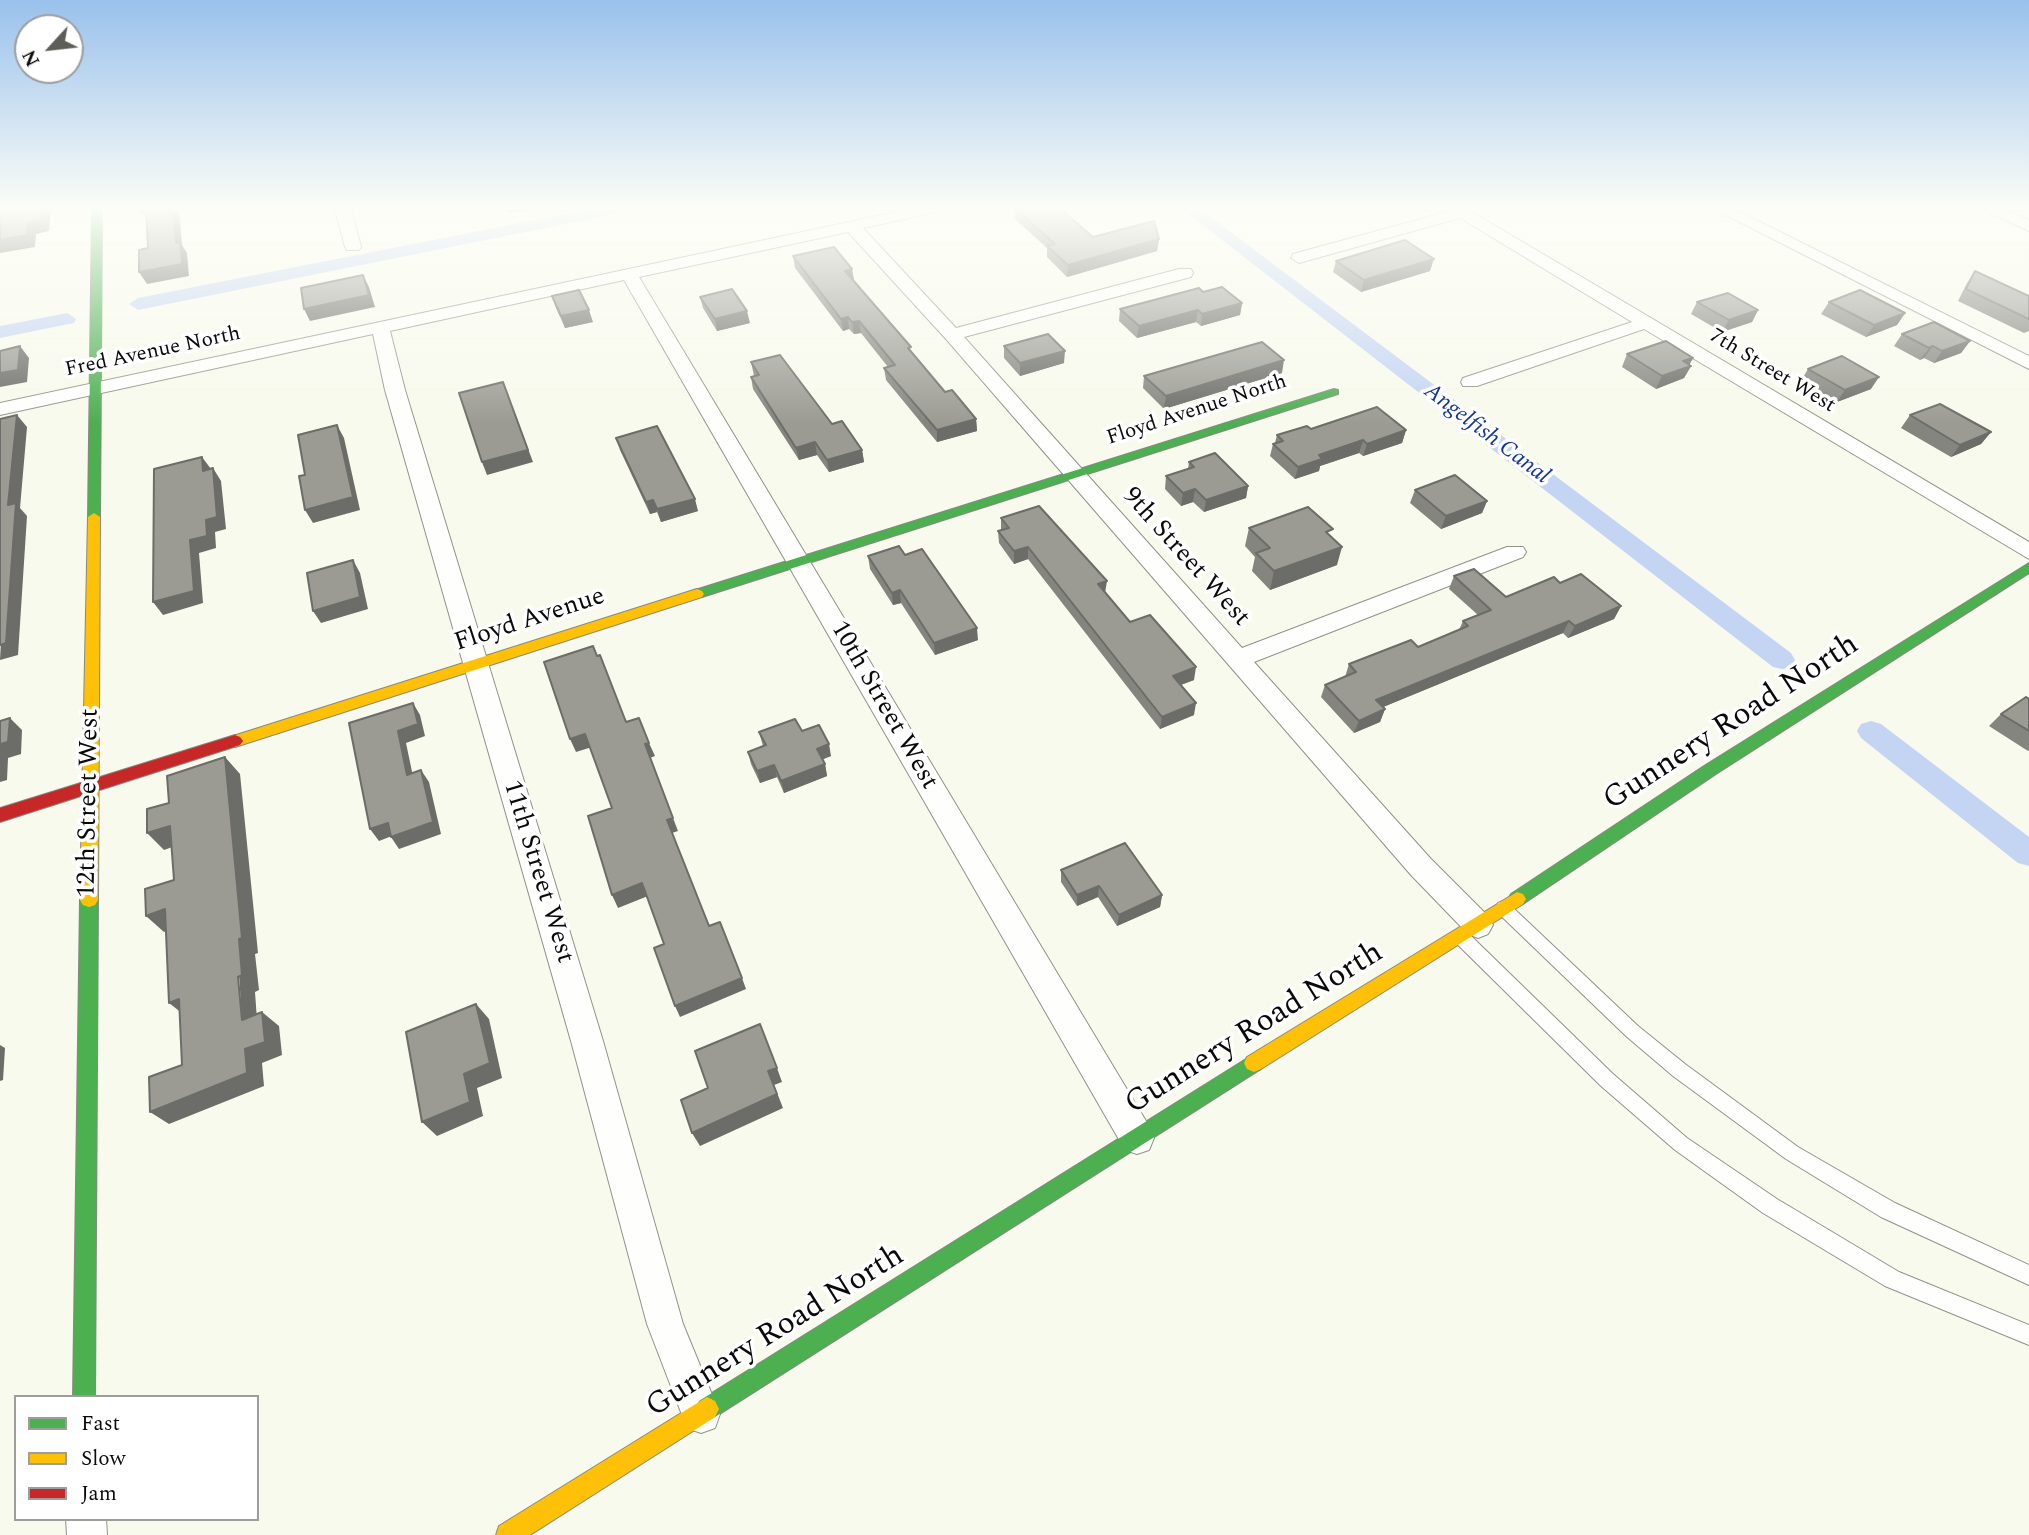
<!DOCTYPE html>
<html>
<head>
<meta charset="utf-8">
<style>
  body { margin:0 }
  #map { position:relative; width:2029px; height:1535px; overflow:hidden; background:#f8faed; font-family:Spectral,serif }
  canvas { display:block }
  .legend { position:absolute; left:14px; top:1395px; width:245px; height:126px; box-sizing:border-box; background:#fff; border:2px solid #9d9d9d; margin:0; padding:9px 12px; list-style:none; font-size:21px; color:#0a0a0a }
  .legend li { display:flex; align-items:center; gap:14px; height:35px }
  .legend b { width:35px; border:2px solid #9d9d9d }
  .north { position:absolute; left:14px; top:14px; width:70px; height:70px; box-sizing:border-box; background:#fff; border:2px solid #9d9d9d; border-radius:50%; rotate:243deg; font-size:19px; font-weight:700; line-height:28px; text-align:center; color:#0a0a0a }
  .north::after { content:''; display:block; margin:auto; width:24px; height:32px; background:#5d5e59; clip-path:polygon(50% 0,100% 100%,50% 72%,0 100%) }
</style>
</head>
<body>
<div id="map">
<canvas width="2029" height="1535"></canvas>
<ul class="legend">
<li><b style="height:9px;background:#4caf50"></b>Fast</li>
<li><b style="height:9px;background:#ffc107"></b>Slow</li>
<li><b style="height:9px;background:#c62828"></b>Jam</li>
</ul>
<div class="north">N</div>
</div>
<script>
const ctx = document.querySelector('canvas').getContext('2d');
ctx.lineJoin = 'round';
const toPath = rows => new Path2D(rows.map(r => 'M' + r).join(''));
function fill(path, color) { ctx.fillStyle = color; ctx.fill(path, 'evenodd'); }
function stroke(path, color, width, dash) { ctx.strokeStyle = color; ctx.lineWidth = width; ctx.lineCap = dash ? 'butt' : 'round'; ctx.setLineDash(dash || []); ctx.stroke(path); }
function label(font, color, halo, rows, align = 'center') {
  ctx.font = font + ' Spectral,serif'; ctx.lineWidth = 7; ctx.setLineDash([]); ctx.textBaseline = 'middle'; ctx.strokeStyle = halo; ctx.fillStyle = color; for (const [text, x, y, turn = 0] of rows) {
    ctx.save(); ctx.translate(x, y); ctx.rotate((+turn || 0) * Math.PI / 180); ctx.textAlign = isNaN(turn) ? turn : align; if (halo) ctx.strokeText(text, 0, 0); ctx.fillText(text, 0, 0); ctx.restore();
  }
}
const canal = toPath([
  [591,209,623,209,615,214,138,310,129,304,138,298,591,209],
  [1182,209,1200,209,1791,653,1795,660,1791,667,1782,669,1773,667,1182,209],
  [67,313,76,319,74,323,0,338,0,326,67,313],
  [1871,721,1881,724,2029,837,2029,866,2018,863,1861,738,1857,731,1861,724,1871,721]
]);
const lane = toPath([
  [1503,901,1508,903,1638,1026,1685,1064,1798,1147,1895,1203,2029,1265,2029,1285,1881,1217,1786,1159,1673,1076,1626,1036,1498,913,1495,908,1498,903,1503,901],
  [1461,930,1467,932,1613,1074,1687,1138,1777,1199,1899,1272,2029,1325,2029,1345,1885,1286,1763,1213,1675,1150,1601,1086,1455,942,1453,937,1455,932,1461,930]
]);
const street = toPath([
  [335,209,351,209,361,247,359,250,347,250,345,247,335,209],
  [910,209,939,209,937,212,863,228,956,328,1179,269,1191,269,1193,273,1191,277,964,337,1242,648,1507,547,1523,547,1526,552,1523,557,1254,662,1431,859,1488,916,1493,925,1488,934,1478,938,1468,934,1411,875,946,339,848,232,639,277,1149,1126,1154,1138,1149,1150,1137,1154,1125,1150,624,280,390,331,405,390,603,1041,683,1324,720,1414,715,1428,701,1433,687,1428,647,1324,571,1041,385,390,373,334,0,415,0,403,910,209],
  [1448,209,1467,209,2029,542,2029,559,1644,329,1477,386,1463,386,1461,382,1463,378,1632,322,1460,218,1299,263,1291,258,1293,254,1450,211,1448,209],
  [1714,209,1734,209,2029,356,2029,369,1714,209],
  [1981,209,2002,209,2029,220,2029,231,1981,209],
  [66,1519,106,1519,107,1535,67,1535,66,1519]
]);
const fast = toPath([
  [92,209,102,209,100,517,94,521,88,517,92,209],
  [1334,389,1338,390,1338,394,702,597,692,597,690,594,692,591,1334,389],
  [2029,563,2029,573,1716,774,1523,904,1517,906,1511,904,1508,899,1511,894,1704,766,2029,563],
  [89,893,95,895,98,900,95,1397,73,1397,80,900,83,895,89,893],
  [1254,1054,1261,1057,1264,1063,1261,1069,715,1417,707,1421,699,1417,695,1409,699,1401,1254,1054]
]);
const slow = toPath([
  [94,513,100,517,98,900,95,905,89,907,83,905,80,900,88,517,94,513],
  [697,589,702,591,704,594,702,597,235,747,227,741,230,737,697,589],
  [1517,892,1523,894,1526,899,1523,904,1261,1069,1254,1072,1247,1069,1244,1063,1247,1057,1517,892],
  [707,1397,715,1401,719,1409,715,1417,530,1535,496,1535,499,1526,707,1397]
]);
const jam = toPath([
  [235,735,240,737,243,741,240,745,0,822,0,808,235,735]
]);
const wall = toPath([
  [1015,209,1060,209,1093,237,1159,239,1157,251,1067,277,1047,257,1047,248,1015,219],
  [793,256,852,269,854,280,912,352,945,392,976,419,977,431,937,442,886,380,884,368,888,367,861,333,854,334,849,329,843,331,795,268],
  [1336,261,1430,271,1361,292,1333,272],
  [1975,271,2029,296,2029,331,2024,333,1958,301,1967,283],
  [1203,292,1242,303,1240,315,1201,326,1196,322,1137,338,1119,321,1120,309],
  [552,296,593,322,565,328,556,308],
  [700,297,750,323,717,331,703,308],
  [1697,302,1758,310,1752,322,1722,332,1691,314],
  [1829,302,1905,313,1897,325,1866,337,1821,314],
  [1902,334,1970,341,1961,353,1934,363,1924,358,1920,360,1894,346],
  [1004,346,1064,363,1020,376,1004,358],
  [1627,354,1693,358,1689,365,1691,366,1684,378,1656,389,1622,367],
  [751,362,832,424,862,450,864,462,829,472,817,455,799,460,753,389,751,377,754,376],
  [1808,369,1871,389,1837,402,1801,381],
  [1282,373,1164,409,1143,388,1144,376],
  [1910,415,1991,432,1981,444,1951,457,1901,428],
  [1311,429,1406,430,1402,443,1363,456,1359,453,1320,466,1319,471,1295,479,1270,456,1273,444,1275,443,1277,435],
  [616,438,698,511,661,522,657,512,650,514,620,450],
  [1189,462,1248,486,1246,498,1204,512,1193,502,1181,506,1165,489,1166,476,1188,469],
  [1415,490,1487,501,1482,513,1441,529,1410,503],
  [1001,518,1106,593,1130,622,1194,680,1181,685,1194,715,1160,729,1028,559,1014,564,999,543,998,531,1001,530],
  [1249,528,1331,536,1337,565,1270,590,1252,571,1255,557,1245,546],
  [905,555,978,640,935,655,901,603,893,605,870,569,868,556],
  [1454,576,1506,597,1560,583,1621,606,1614,619,1568,638,1563,633,1383,707,1385,709,1380,722,1354,733,1321,697,1325,685,1345,677,1349,664,1418,647,1459,630,1463,621,1478,615,1449,589],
  [2029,699,2029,750,2028,751,1989,726,2001,714],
  [802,731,831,756,822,759,825,764,827,776,784,793,777,777,760,783,751,764,748,752,763,746,759,732],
  [1061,870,1162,895,1160,907,1117,926,1098,897,1077,906,1061,882]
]);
const shadedWall = toPath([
  [42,209,51,209,49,231,36,234,35,247,0,253,0,240,28,222],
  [137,209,151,209,153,212,141,214],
  [173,209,179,209,182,245,187,253,189,276,147,284,139,272,176,243],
  [507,209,532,209,509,213],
  [1159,239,1157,251,1067,277,1068,265],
  [1434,259,1430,271,1361,292,1364,280],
  [852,269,854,281,845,271],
  [363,275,369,287,375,307,310,321,304,309],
  [1242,303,1240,315,1201,326,1202,314],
  [589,310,593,322,565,328,561,316],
  [1198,310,1196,322,1137,338,1139,326],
  [1758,310,1752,322,1722,332,1729,320],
  [747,311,750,323,717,331,715,319],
  [1905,313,1897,325,1866,337,1874,325],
  [848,317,849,329,843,331,841,319],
  [859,321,861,333,854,334,852,322],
  [1970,341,1961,353,1934,363,1942,351],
  [20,346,29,358,27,382,0,387,0,373],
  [1933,346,1924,358,1920,360,1929,348],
  [1065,351,1064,363,1020,376,1020,363],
  [1693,358,1688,367,1691,366,1684,378,1656,389,1662,376,1683,361],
  [1284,360,1282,373,1164,409,1166,396],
  [1879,377,1871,389,1837,402,1845,390],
  [503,382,533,462,487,475,482,462],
  [17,415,27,427,20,508,27,516,18,655,0,660,8,505],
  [976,419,977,431,937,442,937,430],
  [337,425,344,438,360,510,313,523,305,510],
  [1406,430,1402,443,1363,456,1367,444],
  [1991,432,1981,444,1951,457,1960,445],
  [1363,440,1359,453,1320,466,1319,471,1295,479,1298,467,1319,455],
  [815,442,817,455,799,460,796,448],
  [862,450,864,462,829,472,827,460],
  [202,457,211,469,203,471],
  [213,468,221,481,226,529,215,532,216,548,199,553,203,603,163,615,153,602,190,540,206,520],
  [1248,486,1246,498,1204,512,1206,500],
  [1195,489,1193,502,1181,506,1183,493],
  [695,499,698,511,661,522,657,509],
  [653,500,657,512,650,514,646,502],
  [1487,501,1482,513,1441,529,1446,516],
  [1028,547,1028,559,1014,564,1014,551],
  [1342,547,1337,565,1270,590,1274,571],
  [353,560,360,573,368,609,321,623,313,611],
  [1107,581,1105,593,1098,584],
  [900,590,901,603,893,605,892,593],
  [1621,606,1614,619,1568,638,1575,626],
  [1569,621,1563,633,1371,712,1376,700],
  [977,628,978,640,935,655,934,643],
  [1196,667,1194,680,1172,688,1173,676],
  [413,703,420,715,425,736,406,743,415,786,407,775,398,731],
  [1196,703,1194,715,1160,729,1162,717],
  [1385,709,1380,722,1354,733,1359,721],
  [10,718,22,730,21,754,8,758,7,780,0,782,0,744],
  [585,734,592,747,576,752,570,739],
  [649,743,655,756,650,758,678,831,672,833,667,820,645,744],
  [829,744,831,756,819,761,817,749],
  [225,757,240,774,258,953,255,954,259,990,255,992,258,1034,242,1020],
  [825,764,827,776,784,793,781,781],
  [774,765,777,777,760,783,757,771],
  [421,770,429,782,441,834,399,849,391,837],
  [388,823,397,834,379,841,370,829],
  [170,826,186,842,164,850,147,833],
  [642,883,648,896,618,908,612,895],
  [1099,886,1098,897,1077,906,1077,895],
  [1162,895,1160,907,1117,926,1119,915],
  [165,909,182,925,164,932,146,916],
  [742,978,746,989,680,1017,675,1006],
  [179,999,187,1017,169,1003],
  [476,1004,489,1019,502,1078,477,1088,483,1116,437,1136,422,1122],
  [262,1012,279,1026,282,1055,262,1063,264,1086,169,1124,150,1112,245,1049],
  [0,1045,5,1048,3,1080,0,1081],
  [777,1068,782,1082,774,1085,783,1108,700,1146,692,1133,768,1071]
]);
const building = toPath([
  [2,209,42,209,41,220,28,222,27,235,0,240,0,220,1,219,2,209],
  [146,209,173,209,176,243,180,242,182,264,139,272,139,250,148,248,146,209],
  [1016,209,1060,209,1093,237,1154,221,1159,239,1068,265,1047,246,1055,244,1016,209],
  [1405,240,1434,259,1364,280,1336,261,1405,240],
  [834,247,852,269,845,271,911,347,908,348,945,392,952,390,976,419,937,430,884,368,895,365,859,321,852,322,848,317,841,319,793,256,834,247],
  [1975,271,2029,296,2029,319,1966,289,1975,271],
  [363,275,369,295,304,309,301,288,363,275],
  [1222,287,1242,303,1202,314,1198,310,1139,326,1120,309,1199,288,1203,292,1222,287],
  [732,289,747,311,715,319,700,297,732,289],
  [579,290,589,310,561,316,552,296,579,290],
  [1860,290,1905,313,1874,325,1829,302,1860,290],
  [1728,293,1758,310,1729,320,1697,302,1728,293],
  [1934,322,1970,341,1942,351,1933,346,1929,348,1902,334,1934,322],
  [1048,334,1065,351,1020,363,1004,346,1048,334],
  [1666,341,1693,358,1683,361,1691,366,1662,376,1627,354,1666,341],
  [1262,342,1284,360,1166,396,1144,376,1262,342],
  [20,346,18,370,0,373,0,351,20,346],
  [780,355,832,424,842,421,862,450,827,460,815,442,796,448,751,377,759,375,751,362,780,355],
  [1842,356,1879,377,1845,390,1808,369,1842,356],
  [503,382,528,450,482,462,459,393,503,382],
  [1940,404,1991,432,1960,445,1910,415,1940,404],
  [1377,407,1406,430,1367,444,1363,440,1319,455,1322,459,1298,467,1273,444,1283,441,1277,435,1307,426,1311,429,1377,407],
  [17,415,8,505,16,503,6,643,0,645,0,419,17,415],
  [337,425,353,497,305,510,299,476,305,475,298,435,337,425],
  [657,426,695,499,657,509,653,500,646,502,616,438,657,426],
  [1215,453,1248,486,1206,500,1195,489,1183,493,1166,476,1194,467,1189,462,1215,453],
  [202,457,203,471,213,468,217,517,206,520,207,536,190,540,194,591,153,602,154,469,202,457],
  [1455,475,1487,501,1446,516,1415,490,1455,475],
  [1039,506,1107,581,1098,584,1130,622,1150,615,1196,667,1173,676,1196,703,1162,717,1028,547,1014,551,998,531,1009,528,1001,518,1039,506],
  [1308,507,1333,529,1326,532,1342,547,1274,571,1256,553,1270,548,1249,528,1308,507],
  [899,546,905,555,922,549,977,628,934,643,900,590,892,593,868,556,899,546],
  [353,560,360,597,313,611,307,573,353,560],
  [1474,569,1506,597,1554,577,1560,583,1581,574,1621,606,1575,626,1569,621,1376,700,1385,709,1359,721,1325,685,1356,672,1349,664,1411,640,1418,647,1468,626,1463,621,1491,610,1454,576,1474,569],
  [593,646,597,656,600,655,626,722,639,718,649,743,645,744,673,818,667,820,709,926,720,922,742,978,675,1006,654,948,664,944,642,883,612,895,588,816,612,808,585,734,570,739,544,662,593,646],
  [2026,697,2029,699,2029,731,2001,714,2026,697],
  [413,703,418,724,398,731,407,775,421,770,433,822,391,837,388,823,370,829,349,723,413,703],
  [10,718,8,742,0,744,0,721,10,718],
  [795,719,802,731,819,725,829,744,817,749,825,764,781,781,774,765,757,771,748,752,766,745,759,732,795,719],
  [225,757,242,938,239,939,242,975,238,977,242,1020,262,1012,265,1042,245,1049,247,1073,150,1112,149,1077,182,1065,179,999,169,1003,165,909,146,916,145,889,174,880,170,826,147,833,147,809,169,803,167,776,225,757],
  [1125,843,1162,895,1119,915,1099,886,1077,895,1061,870,1125,843],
  [476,1004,490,1063,464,1074,470,1102,422,1122,406,1032,476,1004],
  [760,1024,777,1068,768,1071,777,1094,692,1133,681,1100,708,1088,695,1051,760,1024]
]);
const farStreetnames = [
  ["Fred Avenue North",153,353,-12],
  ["7th Street West",1772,372,31],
  ["Floyd Avenue North",1197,411,-18]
];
const farWaternames = [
  ["Angelfish Canal",1486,435,37]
];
const streetNames = [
  ["9th Street West",1185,558,48],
  ["Floyd Avenue",530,621,-18],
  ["10th Street West",883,706,60],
  ["12th Street West",90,803,-89],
  ["11th Street West",537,872,73]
];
const nearStreetnames = [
  ["Gunnery Road North",1732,724,-33],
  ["Gunnery Road North",1255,1030,-32],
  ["Gunnery Road North",776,1333,-32]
];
fill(canal, '#c4d4f3');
stroke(lane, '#91928c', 2);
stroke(street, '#91928c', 2);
stroke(fast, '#888983', 2);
stroke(slow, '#888983', 2);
stroke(jam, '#888983', 2);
fill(lane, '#fefefc');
fill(street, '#fefefc');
fill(fast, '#4caf50');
fill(slow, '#ffc107');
fill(jam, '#c62828');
fill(wall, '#85857f');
fill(shadedWall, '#6c6c68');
fill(building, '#9b9b94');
stroke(building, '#6c6c68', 2);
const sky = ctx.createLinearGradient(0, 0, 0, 424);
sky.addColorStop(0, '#99c1ec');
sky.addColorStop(0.49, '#fcfdf7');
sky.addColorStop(1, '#fcfdf700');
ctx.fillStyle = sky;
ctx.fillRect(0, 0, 2029, 424);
label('21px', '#0a0a0a', '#fff', farStreetnames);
label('italic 23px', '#14379b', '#fff', farWaternames);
label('26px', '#0a0a0a', '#fff', streetNames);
label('32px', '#0a0a0a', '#fff', nearStreetnames);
</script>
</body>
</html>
